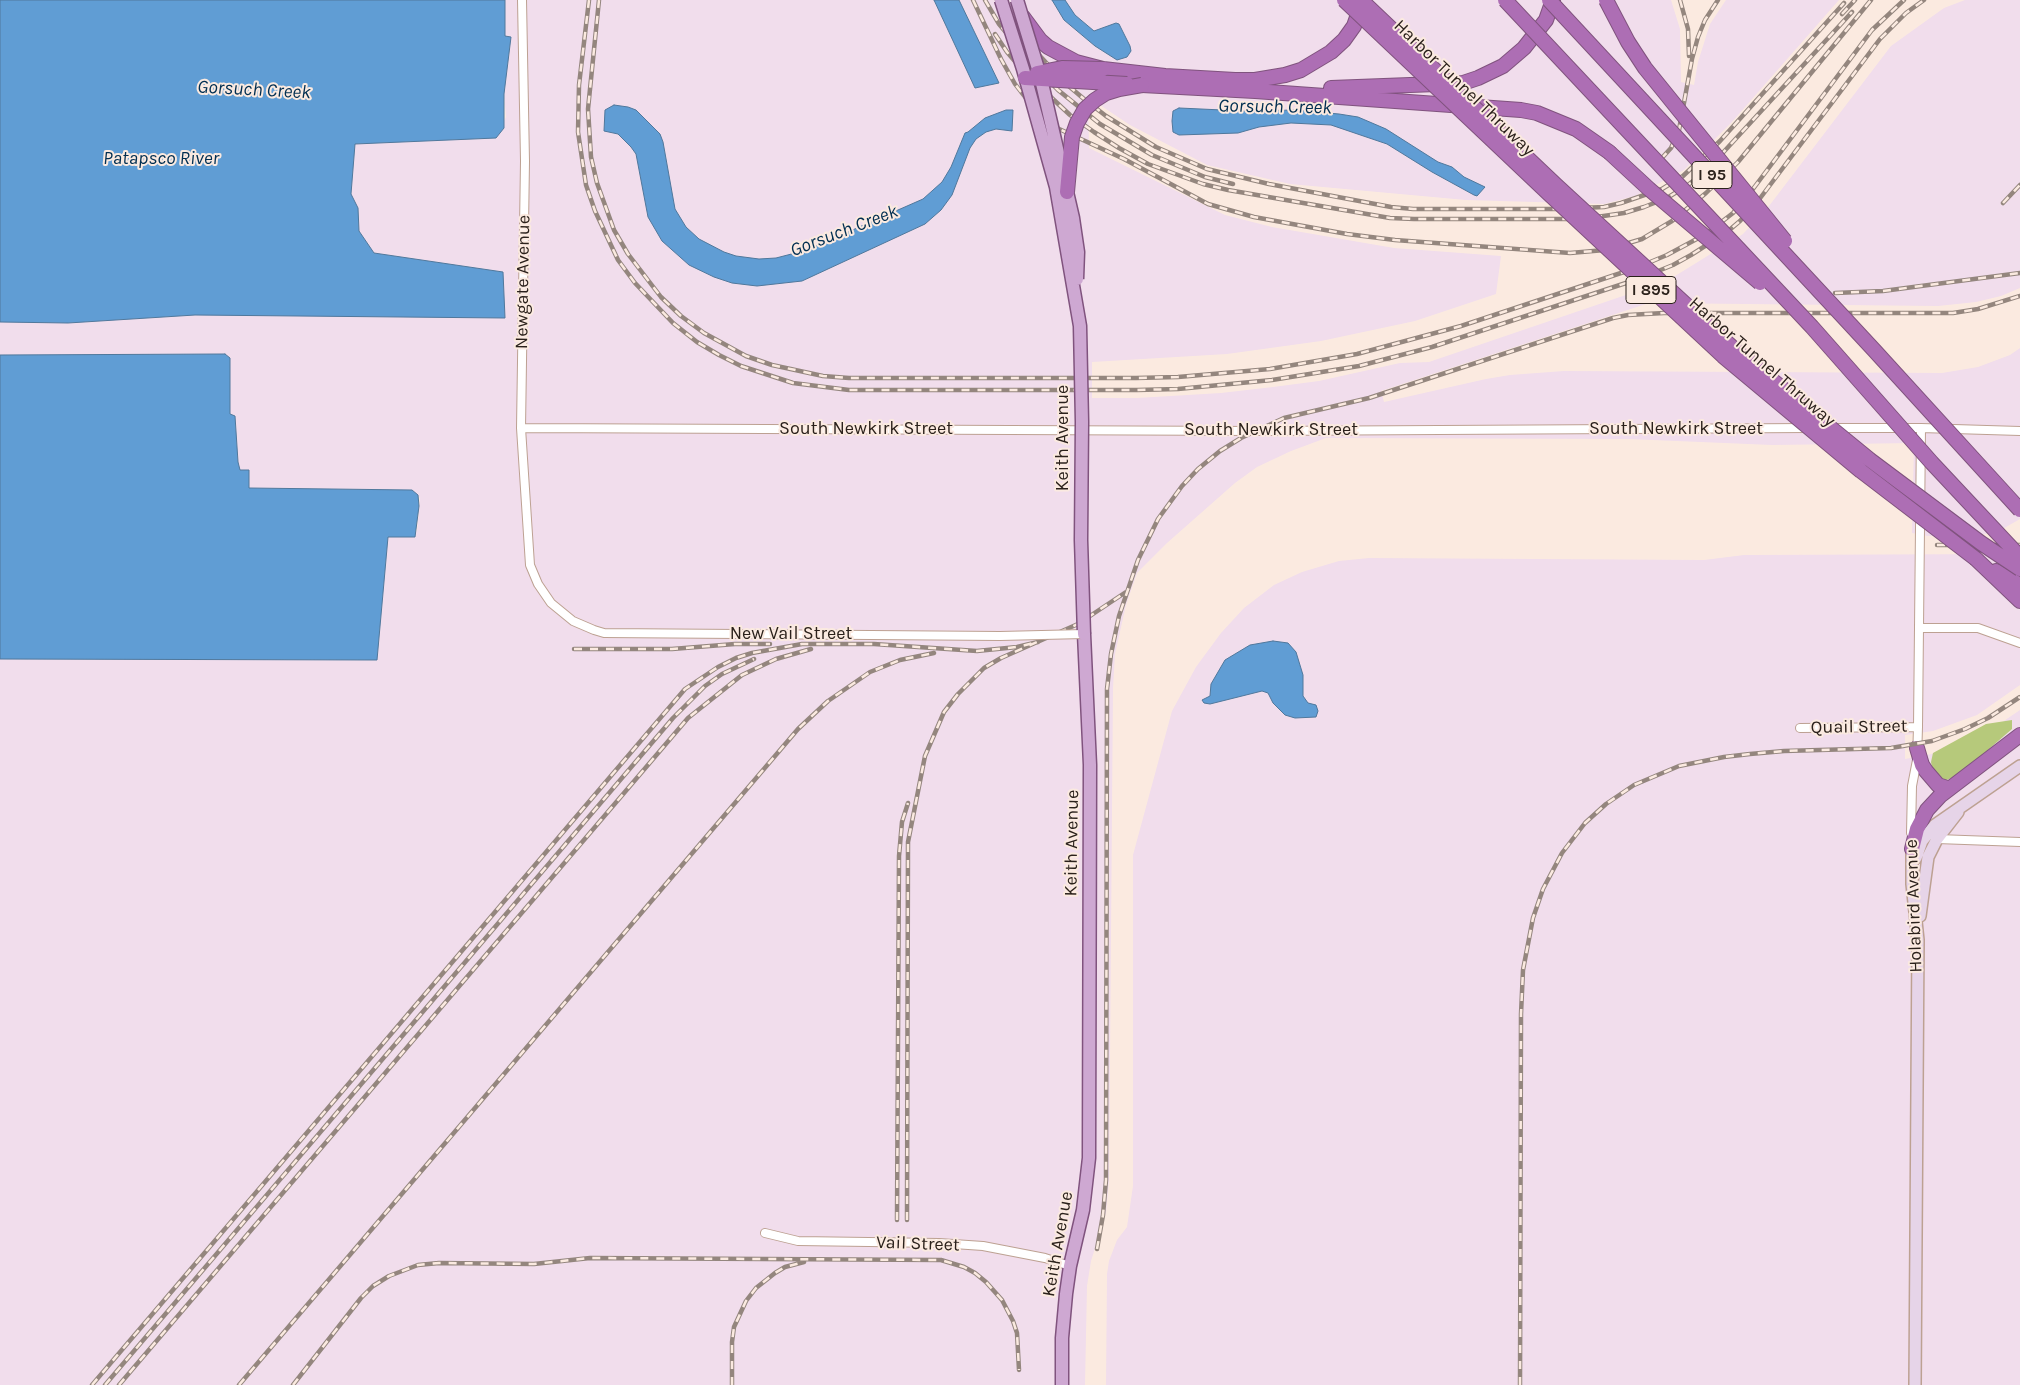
<!DOCTYPE html>
<html>
<head>
<meta charset="utf-8">
<style>
  body { margin:0 }
  canvas { display:block; background:#fbeae0 }
</style>
</head>
<body>
<canvas width="2020" height="1385"></canvas>
<script>
const ctx = document.querySelector('canvas').getContext('2d');
ctx.lineJoin = 'round';
function fill(path, color) { ctx.fillStyle = color; ctx.fill(path, 'evenodd'); }
const toPath = rows => new Path2D(rows.map(r => 'M' + r).join(''));
function stroke(path, color, width, dash) { ctx.strokeStyle = color; ctx.lineWidth = width; ctx.lineCap = dash ? 'butt' : 'round'; ctx.setLineDash(dash || []); ctx.stroke(path); }
function label(font, color, halo, rows, align = 'center') {
  ctx.font = font + ' Karla,sans-serif'; ctx.lineWidth = 4; ctx.setLineDash([]); ctx.textBaseline = 'middle'; ctx.strokeStyle = halo; ctx.fillStyle = color; for (const [text, x, y, turn = 0] of rows) {
    ctx.save(); ctx.translate(x, y); ctx.rotate((+turn || 0) * Math.PI / 180); ctx.textAlign = isNaN(turn) ? turn : align; if (halo) ctx.strokeText(text, 0, 0); ctx.fillText(text, 0, 0); ctx.restore();
  }
}
const industrial = toPath([
  [505,0,1052,0,1064,20,1095,46,1111,56,1131,51,1119,24,1116,23,1094,31,1074,15,1065,0,1671,0,1680,29,1681,82,1694,85,1698,62,1710,24,1726,0,1839,0,1731,123,1684,170,1635,196,1604,204,1466,200,1290,184,1207,165,1130,125,1088,97,1089,148,1225,215,1272,227,1394,248,1501,256,1496,294,1415,321,1321,341,1227,354,1092,362,1092,398,1137,398,1221,393,1273,387,1319,381,1400,363,1429,362,1667,281,1743,234,1769,206,1891,46,1944,8,1965,0,2020,0,2020,288,2001,296,1976,302,1938,306,1649,303,1381,391,1384,402,1486,379,1510,375,1564,371,1942,373,1978,367,2010,355,2020,348,2020,519,1999,531,1985,534,1928,536,1912,533,1914,443,1772,445,1629,439,1326,438,1291,451,1257,467,1235,483,1167,543,1137,573,1126,605,1115,654,1113,688,1109,1180,1106,1213,1091,1261,1087,1286,1085,1385,0,1385,0,659,377,660,388,537,417,531,420,498,412,490,249,488,239,470,238,462,236,441,230,415,230,358,225,354,0,355,0,322,68,323,195,315,251,314,503,272,374,253,359,231,358,208,351,194,355,144,496,138,506,117,504,94,510,37,505,36],
  [2020,554,2020,685,1977,715,1933,731,1905,735,1905,759,1937,753,1992,729,2020,710,2020,1385,1106,1385,1107,1274,1109,1261,1117,1240,1127,1227,1133,1186,1133,855,1172,711,1196,667,1221,633,1244,608,1274,585,1302,572,1339,561,1369,558,1704,560,1744,555]
]);
const forest = toPath([
  [2012,720,2012,729,1959,775,1944,781,1934,776,1931,762,1933,753,1986,724]
]);
const water = toPath([
  [0,0,505,0,505,36,511,37,504,94,504,128,496,138,355,144,351,194,358,208,359,231,374,253,503,272,505,318,195,315,68,323,0,322,0,0],
  [934,0,959,0,999,83,975,88,934,0],
  [1052,0,1065,0,1075,15,1094,31,1116,23,1119,24,1130,46,1131,51,1127,57,1117,60,1095,46,1064,20,1052,0],
  [614,105,628,107,636,110,660,134,663,142,675,209,686,227,699,239,724,252,736,256,759,259,776,258,807,250,923,199,942,182,951,167,965,133,968,132,985,118,1006,110,1013,110,1012,131,996,129,986,132,976,139,970,148,952,195,941,210,925,224,802,281,757,286,732,283,714,277,689,265,662,241,648,217,636,154,631,147,618,134,604,131,605,110,614,105],
  [1179,108,1244,111,1294,110,1339,114,1358,117,1386,129,1438,162,1452,167,1464,177,1485,187,1477,196,1474,195,1432,172,1387,144,1331,125,1291,123,1259,127,1238,133,1179,135,1173,132,1172,121,1173,111,1179,108],
  [225,354,230,358,230,414,235,416,238,462,240,470,249,470,249,488,412,490,418,495,419,506,415,537,388,537,377,660,0,659,0,355,225,354],
  [1273,641,1288,643,1296,652,1303,675,1303,696,1308,703,1316,705,1318,711,1316,717,1295,718,1285,715,1273,703,1268,693,1262,691,1210,704,1204,703,1202,700,1210,696,1211,684,1225,660,1250,645,1273,641]
]);
const minor = toPath([
  [522,0,525,161,521,428,530,565,538,584,551,603,573,621,594,630,604,633,740,634],
  [521,428,1255,431,1809,428],
  [1833,428,1921,428,2020,431],
  [1920,628,1978,628,2020,643],
  [1800,728,1918,727],
  [1911,833,1912,786,1917,760,1918,727,1921,428],
  [1937,839,2020,842],
  [765,1233,798,1241,939,1243,983,1246,1045,1258,1070,1266]
]);
const secondary = toPath([
  [1912,849,1912,884,1918,940,1915,1385],
  [1916,858,1922,841,1935,825,2020,766],
  [1920,916,1928,857,1937,839,1958,812]
]);
const primary = toPath([
  [1062,1385,1062,1338,1066,1294,1070,1266,1083,1210,1089,1158,1090,765,1084,634]
]);
const motorway = toPath([
  [1023,17,1040,40,1048,47,1076,62,1103,69,1165,76,1235,80,1255,80,1285,75,1301,70,1331,52,1344,40,1354,26,1362,3],
  [1142,85,1255,91,1521,110,1537,113,1576,129,1609,152],
  [1331,88,1463,83,1478,78,1503,66,1524,48,1546,20,1553,0],
  [1976,559,2020,601],
  [1996,571,2020,585],
  [1917,748,1922,765,1926,771,1938,785,1947,788],
  [1912,849,1917,829,1927,810,1940,796,2020,735]
]);
const rail = toPath([
  [589,0,579,85,578,132,586,185,595,211,618,260,635,283,673,323,697,342,719,355,741,366,793,383,849,390,1137,390,1178,389,1272,380,1359,366,1432,347,1641,278,1673,265,1691,255,1727,232,1740,221,1758,201,1880,39,1906,13,1924,0],
  [599,0,588,109,591,157,597,183,614,230,628,254,661,297,681,316,704,333,746,356,772,365,823,376,849,378,1136,378,1178,377,1270,369,1357,354,1461,326,1636,268,1667,255,1706,234,1733,213,1750,193,1872,30,1904,0],
  [973,0,1001,59,1015,84,1025,97,1057,128,1124,159,1208,204,1254,217,1347,234,1395,240,1570,253,1605,250,1642,239,1672,221,1706,193,1738,162,1871,0],
  [985,0,999,24,1032,64,1058,90,1100,124,1152,155,1205,177,1233,184],
  [997,0,1040,56,1064,82,1084,99,1106,116,1156,147,1207,169,1269,184,1391,207,1413,209,1557,209,1604,207,1621,203,1662,189,1683,176,1720,141,1844,3],
  [1680,0,1688,29,1689,56],
  [1842,14,1855,0],
  [995,34,1007,52,1024,72,1070,115,1094,132,1119,148,1148,164,1203,184,1228,190,1390,218,1414,219,1583,219,1624,213,1644,207,1667,198,1688,185,1708,169,1852,12],
  [1661,159,1671,148,1679,130,1692,59,1698,37,1705,20,1718,0],
  [2003,203,2020,185],
  [1835,293,1883,291,2020,273],
  [1937,545,2020,545],
  [574,649,672,649,735,644,770,644],
  [897,1220,899,856,902,822,908,803],
  [907,1220,908,842,925,756,944,712,958,694,984,668,1001,658,1078,624,1126,592],
  [1097,1249,1103,1215,1106,1180,1107,689,1111,654,1119,616,1138,560,1158,519,1182,486,1198,469,1220,451,1241,438,1284,418,1369,398,1613,318,1628,315,1664,313,1953,313,1978,309,2020,296],
  [92,1385,685,689,718,667,736,658,752,653,802,644,874,644,977,651,1017,647,1038,642],
  [105,1385,673,718,705,686,722,674,754,659],
  [119,1385,688,718,742,675,776,659,811,649],
  [239,1385,798,729,828,701,870,672,900,660,934,653],
  [293,1385,361,1298,373,1286,389,1276,418,1265,439,1263,534,1264,590,1258,941,1260,964,1267,975,1273,986,1282,1002,1300,1013,1321,1017,1333,1019,1370],
  [732,1385,732,1342,734,1327,746,1301,756,1288,775,1273,785,1267,804,1262],
  [1520,1385,1521,1014,1523,970,1533,918,1543,889,1562,853,1585,823,1606,804,1634,785,1679,766,1724,757,1750,754,1784,751,1891,748,1932,741,1965,729,1988,718,2020,697]
]);
const minorBridge = toPath([
  [740,634,1000,636,1084,634]
]);
const primaryBridge = toPath([
  [1001,0,1023,69,1056,187,1080,326,1082,422,1081,540,1084,634],
  [1017,0,1039,72],
  [1041,79,1073,218,1078,252,1077,279]
]);
const motorwayBridge = toPath([
  [1344,0,1548,193,1723,356,1861,471,1976,559],
  [1361,0,1556,185,1734,349,1870,460,1981,543,2020,569],
  [1505,0,1812,327,1932,463,2020,557],
  [1549,0,1874,350,2020,510],
  [1606,0,1628,42,1645,68,1785,241],
  [1037,73,1062,68,1103,69],
  [1025,78,1127,84],
  [1609,152,1649,189,1760,283],
  [1067,192,1072,137,1077,123,1085,109,1095,100,1106,93,1119,89,1142,85]
]);
const shields = [
  [1712,175,40],
  [1651,290,50]
];
const shieldNames = [
  ["I 95",1712,175],
  ["I 895",1651,290]
];
const streetNames = [
  ["Harbor Tunnel Thruway",1464,88,44],
  ["Newgate Avenue",523,282,-89],
  ["Harbor Tunnel Thruway",1762,362,41],
  ["South Newkirk Street",866,429],
  ["South Newkirk Street",1676,429],
  ["South Newkirk Street",1271,430],
  ["Keith Avenue",1063,438,-90],
  ["New Vail Street",791,634],
  ["Quail Street",1859,727,-1],
  ["Keith Avenue",1072,843,-89],
  ["Holabird Avenue",1914,906,-92],
  ["Vail Street",918,1244,2],
  ["Keith Avenue",1058,1244,-80]
];
const waterNames = [
  ["Gorsuch Creek",254,90,3],
  ["Gorsuch Creek",1275,107,1],
  ["Patapsco River",161,159],
  ["Gorsuch Creek",844,231,-21]
];
fill(industrial, '#f1ddec');
fill(forest, '#b6c97b');
fill(water, '#609dd4');
stroke(water, '#50789c', 1);
stroke(minor, '#bda192', 10);
stroke(secondary, '#bda192', 14);
stroke(primary, '#80537e', 15);
stroke(motorway, '#80537e', 16);
stroke(minor, '#fff', 8);
stroke(secondary, '#e6d4e8', 11);
stroke(primary, '#cea8d2', 12);
stroke(motorway, '#ad6eb4', 14);
stroke(rail, '#94867e', 4.5);
stroke(rail, '#fbeae0', 2.5, [8]);
stroke(minorBridge, '#bda192', 10, []);
stroke(primaryBridge, '#80537e', 15, []);
stroke(motorwayBridge, '#80537e', 16, []);
stroke(minorBridge, '#fff', 8);
stroke(primaryBridge, '#cea8d2', 12);
stroke(motorwayBridge, '#ad6eb4', 14);
for (const [x, y, w] of shields) { const box = new Path2D(); box.roundRect(x - w / 2, y - 13.5, w, 27, 4); ctx.fillStyle = '#fbeae0'; ctx.fill(box); stroke(box, '#2b211b', 1); }
label('bold 16px', '#2b211b', null, shieldNames);
label('18px', '#2b211b', '#fbeae0', streetNames);
label('italic 19px', '#002e51', '#fbeae0', waterNames);
</script>
</body>
</html>
